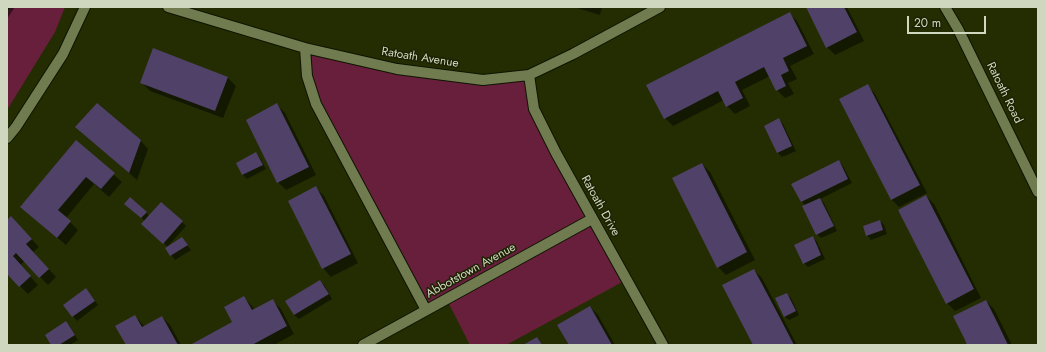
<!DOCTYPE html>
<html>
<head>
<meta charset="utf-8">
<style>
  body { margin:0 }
  #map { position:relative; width:1045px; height:352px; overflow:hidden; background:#242d02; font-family:Jost,sans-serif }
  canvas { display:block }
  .frame { position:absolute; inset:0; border:8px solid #d0d7bf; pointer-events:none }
  .scale { position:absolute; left:907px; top:16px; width:79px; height:18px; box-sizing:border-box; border:2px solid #d0d7bf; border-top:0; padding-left:5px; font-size:12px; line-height:14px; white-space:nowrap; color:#d0d7bf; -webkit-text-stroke:3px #1c2203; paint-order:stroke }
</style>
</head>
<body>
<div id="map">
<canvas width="1045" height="352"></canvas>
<div class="frame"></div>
<div class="scale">20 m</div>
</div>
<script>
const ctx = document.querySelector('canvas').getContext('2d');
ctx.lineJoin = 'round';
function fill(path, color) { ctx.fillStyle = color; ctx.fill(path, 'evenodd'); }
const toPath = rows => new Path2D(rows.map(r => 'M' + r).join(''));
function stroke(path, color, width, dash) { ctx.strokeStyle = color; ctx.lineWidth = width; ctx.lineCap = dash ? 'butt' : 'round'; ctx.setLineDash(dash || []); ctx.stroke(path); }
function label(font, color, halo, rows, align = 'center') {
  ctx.font = font + ' Jost,sans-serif'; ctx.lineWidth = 3; ctx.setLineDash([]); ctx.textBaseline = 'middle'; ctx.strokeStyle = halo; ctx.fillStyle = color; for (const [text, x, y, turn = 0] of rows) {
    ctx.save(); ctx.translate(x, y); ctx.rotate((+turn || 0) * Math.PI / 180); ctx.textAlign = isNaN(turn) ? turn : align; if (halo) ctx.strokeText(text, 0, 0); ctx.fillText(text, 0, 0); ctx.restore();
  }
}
const green = toPath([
  [11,7,65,7,55,32,7,110,7,12],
  [306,49,484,80,528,76,533,110,590,219,427,310,321,115],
  [592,219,626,280,506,345,470,345,448,302]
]);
const shadow = toPath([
  [7,7,15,7,7,19],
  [574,7,602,7,600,15],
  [807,7,847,7,864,41,835,55,827,47],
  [789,13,797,21,814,54,790,66,797,79,788,83,794,94,785,98,777,90,770,76,742,90,750,106,735,114,727,106,724,100,673,126,665,118],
  [228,78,236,86,223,118,150,91,142,83],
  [867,85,875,94,927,193,899,207,891,199],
  [277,105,285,113,316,175,286,190,278,182],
  [779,120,783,124,796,151,782,157,778,153,765,126],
  [85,135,140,140,148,149,137,180],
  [76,142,122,182,109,197,94,184,66,218,78,230,66,245,21,207],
  [256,153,260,158,266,169,247,179,243,175,237,163],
  [839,161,843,166,852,183,820,199,824,203,837,231,821,238,817,234,806,206,802,202],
  [702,164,710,172,755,260,726,275,718,267],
  [316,188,324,196,358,263,331,277,323,268],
  [926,196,934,204,981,298,955,311,947,303],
  [125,204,146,212,149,216,182,222,186,226,168,246,182,238,191,250,175,260,166,248,168,247,146,228,145,221],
  [880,221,884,225,887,234,871,240,867,235],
  [7,222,19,226,39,247,33,252,56,277,48,285,25,261,20,265,38,285,28,294,9,275,7,277],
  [813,237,817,242,825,259,808,267,804,263],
  [754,270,762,278,797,345,754,345],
  [320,281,325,286,332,299,299,319,294,315],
  [90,294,98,305,77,321,64,305],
  [787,294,791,298,799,315,789,320,784,316],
  [244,298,252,306,255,310,273,301,281,309,294,334,274,345,192,345,233,322],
  [986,301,994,309,1012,345,968,345],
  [590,307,598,315,615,345,570,345],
  [135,316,144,326,162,317,170,325,181,345,127,345],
  [66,323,70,327,78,340,70,345,52,345]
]);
const building = toPath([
  [806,7,844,7,857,32,826,48],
  [790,12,807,46,783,58,789,71,781,75,786,86,776,91,764,67,735,82,743,98,726,107,718,91,664,119,646,85],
  [153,48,228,77,215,111,140,83],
  [868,84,920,185,891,200,839,99],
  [97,103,141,140,129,173,75,127],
  [277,103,309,167,277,183,246,120],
  [779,118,792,146,777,153,764,126],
  [76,140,115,173,101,189,86,177,58,210,71,221,57,238,20,207],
  [256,152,263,165,242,175,236,163],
  [839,160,848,179,801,202,791,184],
  [702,163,747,252,717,268,672,178],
  [316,186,351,254,322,269,288,201],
  [926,195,974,289,946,304,898,210],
  [130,197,147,212,141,218,124,204],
  [820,198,834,226,816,235,802,206],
  [161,202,183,221,163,244,141,224],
  [11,216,32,239,26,244,49,269,39,278,16,253,13,256,31,276,19,287,7,274,7,220],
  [880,220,883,230,866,236,863,226],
  [813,236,821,255,803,264,794,245],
  [182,237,188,245,170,256,165,248],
  [754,269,779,316,794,345,753,345,722,285],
  [320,280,329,294,294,315,285,301],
  [86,288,95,301,72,317,63,305],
  [787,293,796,311,784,317,775,298],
  [244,296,252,310,273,299,287,326,252,345,190,345,232,322,224,307],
  [986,300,998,324,1008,345,967,345,965,340,953,316],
  [590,306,603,329,612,345,569,345,557,325],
  [135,315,142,327,162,316,178,345,126,345,115,326],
  [66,321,75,335,59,345,51,345,45,335],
  [537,337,542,345,523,345]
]);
const minor = toPath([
  [168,7,305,48,397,69,483,80,529,75,573,54,660,7],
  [945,7,958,29,1038,192],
  [305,48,307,76,316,104,426,310],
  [529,75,534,109,556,153,663,345],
  [7,138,16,127,63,54,85,7],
  [363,345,592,219]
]);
const streetNames = [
  ["Ratoath Avenue",420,58,9],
  ["Ratoath Road",1004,93,64],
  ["Ratoath Drive",600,206,61],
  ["Abbotstown Avenue",471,271,-29]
];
fill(green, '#671f3b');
fill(shadow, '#0007');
fill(building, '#4f4167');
stroke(minor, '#0e1400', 12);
stroke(minor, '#707c50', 10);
label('12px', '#d0d7bf', '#1c2203', streetNames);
</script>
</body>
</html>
